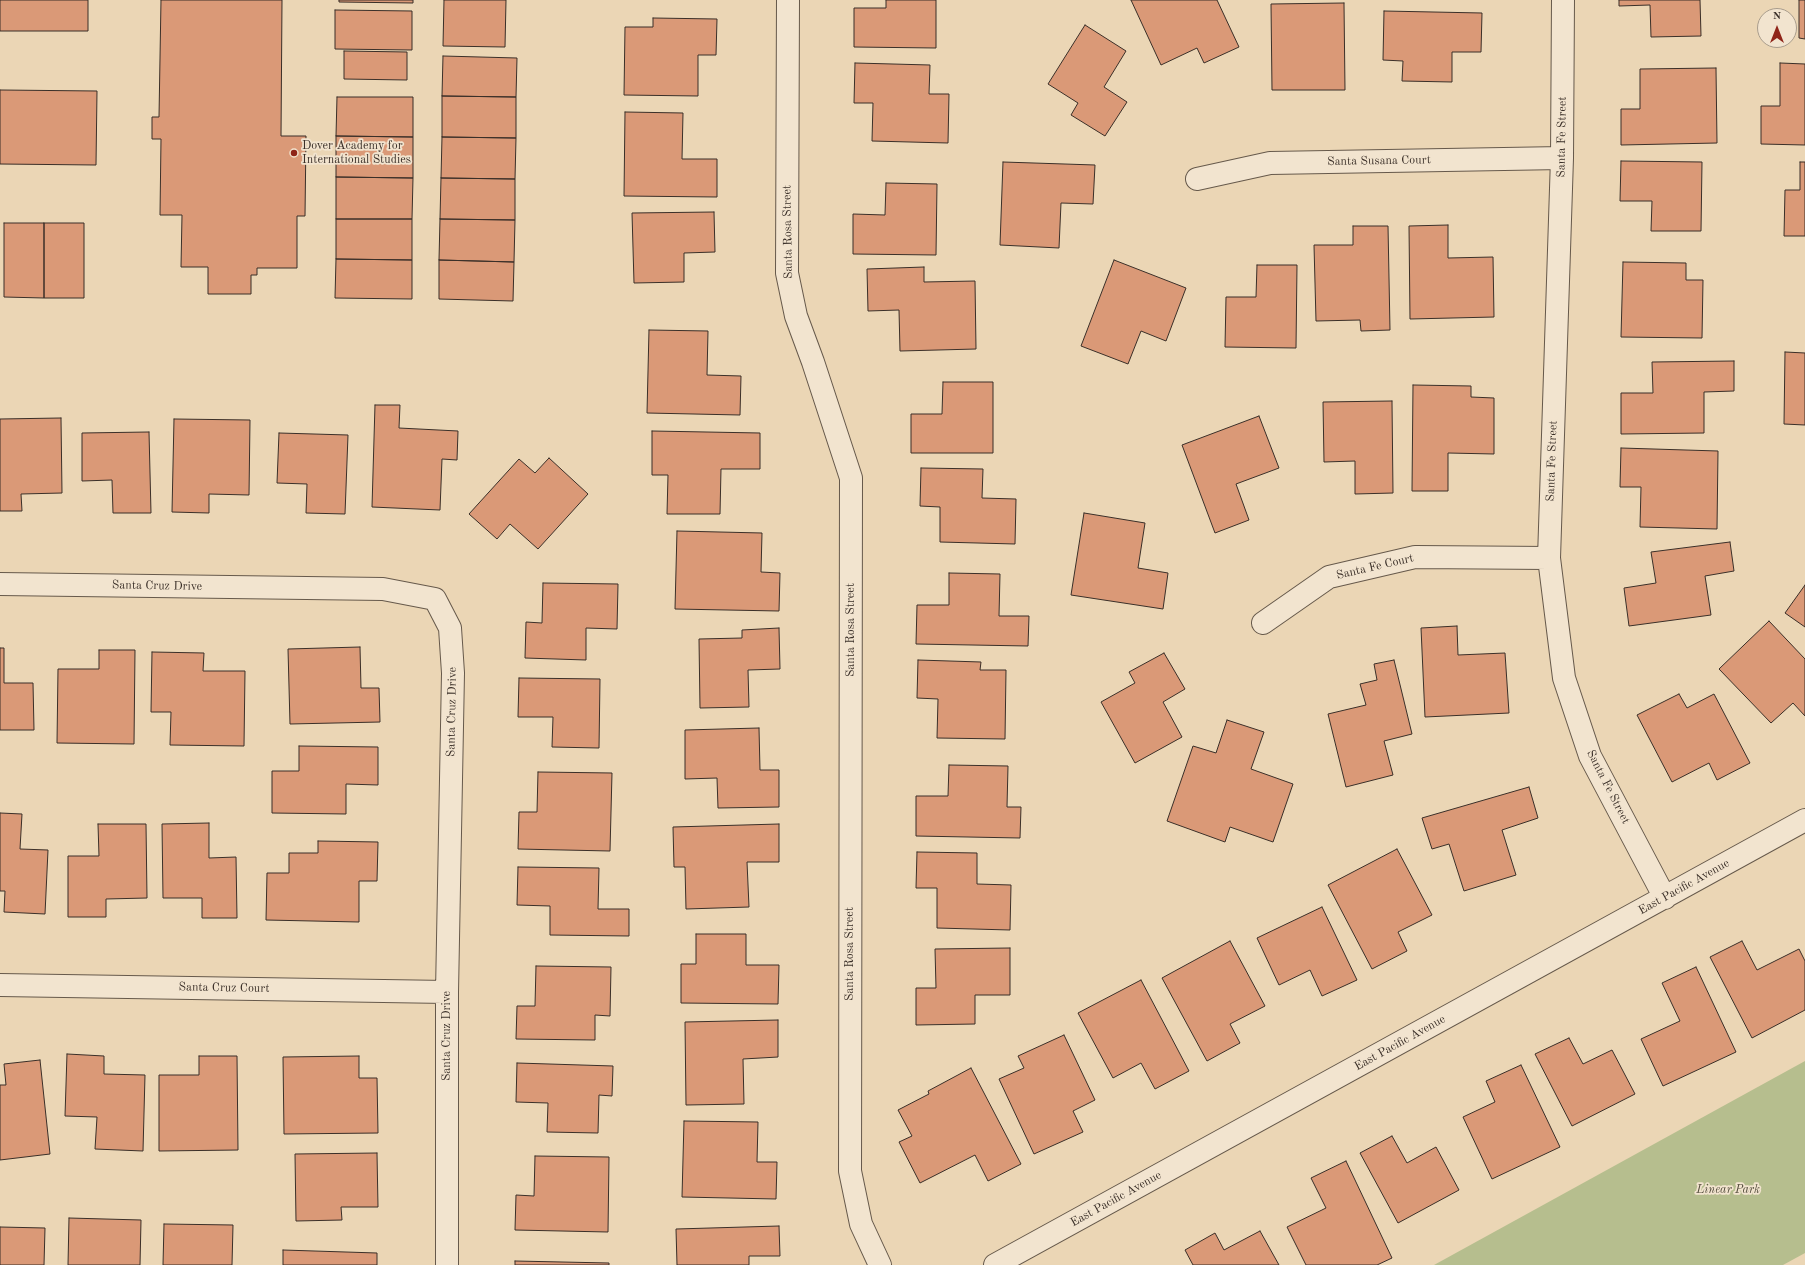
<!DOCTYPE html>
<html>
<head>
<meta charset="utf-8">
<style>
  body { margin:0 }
  #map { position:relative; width:1805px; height:1265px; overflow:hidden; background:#ebd6b5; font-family:"Old Standard TT",serif }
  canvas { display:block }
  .north { position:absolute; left:1757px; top:8px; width:40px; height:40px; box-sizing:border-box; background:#f2e4cf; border:1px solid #a89c8c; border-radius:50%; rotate:0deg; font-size:11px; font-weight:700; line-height:16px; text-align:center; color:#3a2f28 }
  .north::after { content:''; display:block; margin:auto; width:14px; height:18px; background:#8f2418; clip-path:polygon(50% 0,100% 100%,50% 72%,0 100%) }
</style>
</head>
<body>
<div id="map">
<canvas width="1805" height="1265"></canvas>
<div class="north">N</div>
</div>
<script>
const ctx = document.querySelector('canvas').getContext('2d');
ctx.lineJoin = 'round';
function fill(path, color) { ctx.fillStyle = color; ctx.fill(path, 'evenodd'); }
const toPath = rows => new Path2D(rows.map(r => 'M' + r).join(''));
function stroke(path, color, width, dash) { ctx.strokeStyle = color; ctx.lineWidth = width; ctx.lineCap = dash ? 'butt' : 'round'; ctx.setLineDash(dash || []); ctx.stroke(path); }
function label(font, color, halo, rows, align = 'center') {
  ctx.font = font + ' "Old Standard TT",serif'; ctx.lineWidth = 3.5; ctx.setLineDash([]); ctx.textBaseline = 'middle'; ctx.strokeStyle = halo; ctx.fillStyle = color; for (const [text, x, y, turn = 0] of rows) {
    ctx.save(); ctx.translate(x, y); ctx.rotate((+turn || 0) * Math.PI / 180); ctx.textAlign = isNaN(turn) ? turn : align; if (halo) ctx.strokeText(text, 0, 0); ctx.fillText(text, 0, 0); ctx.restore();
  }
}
const green = toPath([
  [1805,1061,1805,1253,1783,1265,1434,1265]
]);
const building = toPath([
  [0,0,88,0,88,31,0,31,0,0],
  [161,0,282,0,281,136,306,136,305,216,297,216,297,268,257,268,257,275,251,275,251,294,208,294,208,267,181,267,182,215,160,215,161,139,152,139,152,117,159,117,161,0],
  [339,0,413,0,413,3,339,2,339,0],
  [444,0,506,0,505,47,443,46,444,0],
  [886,0,936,0,936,48,854,47,854,8,886,8,886,0],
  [1131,0,1217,0,1239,47,1204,63,1197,48,1161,65,1131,0],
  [1619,0,1700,0,1701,36,1651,37,1650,5,1619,6,1619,0],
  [1799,0,1805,0,1805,39,1799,38,1799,0],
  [1344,3,1345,90,1272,90,1271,4,1344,3],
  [335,10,412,11,412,50,335,49,335,10],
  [1384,11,1482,13,1481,52,1452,52,1452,82,1402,81,1403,61,1383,60,1384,11],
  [653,18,717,19,716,55,698,55,698,96,624,95,625,27,653,27,653,18],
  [1085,25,1126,51,1104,87,1127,102,1105,136,1071,115,1078,103,1048,84,1085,25],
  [344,51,407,52,407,80,344,79,344,51],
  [443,56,517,58,516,97,442,96,443,56],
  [855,63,930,65,929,94,949,94,948,143,872,141,873,103,854,103,855,63],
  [1780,63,1805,64,1805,145,1761,144,1761,106,1780,106,1780,63],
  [1716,68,1717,143,1621,145,1621,109,1640,109,1640,69,1716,68],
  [0,90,97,91,96,165,0,164,0,90],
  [442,96,516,97,516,138,442,137,442,96],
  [337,97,413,97,413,137,336,136,337,97],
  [625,112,683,113,682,159,717,159,717,197,624,196,625,112],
  [336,136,413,137,413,178,336,177,336,136],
  [442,137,516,138,515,179,441,178,442,137],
  [1621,161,1702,162,1701,231,1651,231,1652,201,1620,201,1621,161],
  [1003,162,1095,165,1093,204,1061,203,1059,248,1000,245,1003,162],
  [1800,162,1805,162,1805,236,1784,236,1785,190,1800,190,1800,162],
  [336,177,413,178,412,219,336,219,336,177],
  [441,178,515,179,515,220,440,219,441,178],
  [886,183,937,184,936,255,853,254,853,214,885,215,886,183],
  [714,212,715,252,684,253,684,282,634,283,632,213,714,212],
  [336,219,412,219,412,260,336,259,336,219],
  [440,219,515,220,514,262,439,260,440,219],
  [4,223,44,223,44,298,4,297,4,223],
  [44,223,84,223,84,298,44,298,44,223],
  [1448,225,1448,258,1493,257,1494,317,1410,319,1409,226,1448,225],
  [1353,226,1388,226,1390,330,1361,331,1360,320,1316,321,1314,245,1353,245,1353,226],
  [336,259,412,260,412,299,335,298,336,259],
  [439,260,514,262,513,301,439,299,439,260],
  [1114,260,1186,288,1166,341,1141,331,1128,364,1081,346,1114,260],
  [1623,262,1686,263,1686,280,1703,280,1702,338,1621,337,1623,262],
  [1257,265,1297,265,1296,348,1225,347,1226,297,1256,297,1257,265],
  [924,267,924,282,975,281,976,349,900,351,899,310,868,311,867,269,924,267],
  [649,330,708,331,707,375,741,376,740,415,647,413,649,330],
  [1785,352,1805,353,1805,425,1784,424,1785,352],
  [1734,361,1734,391,1704,392,1704,433,1621,434,1621,393,1653,393,1652,362,1734,361],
  [943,382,993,382,993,453,911,453,911,414,942,414,943,382],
  [1413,385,1471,386,1471,397,1494,398,1494,454,1448,453,1448,491,1412,491,1413,385],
  [1392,401,1393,493,1355,494,1355,461,1324,462,1323,402,1392,401],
  [375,405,400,405,399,428,458,431,457,460,442,459,440,510,372,507,375,405],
  [1259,416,1279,468,1236,484,1249,520,1215,533,1182,445,1259,416],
  [61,418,62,493,21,494,22,511,0,511,0,419,61,418],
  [174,419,250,420,249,495,209,494,209,513,172,512,174,419],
  [652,431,760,433,760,469,721,469,720,514,667,514,668,475,652,475,652,431],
  [149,432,151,513,113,513,112,480,82,481,82,433,149,432],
  [279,433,348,435,345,514,306,513,307,484,277,483,279,433],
  [1621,448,1718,451,1717,529,1640,527,1641,487,1620,487,1621,448],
  [549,458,588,494,538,549,510,524,497,539,469,514,519,459,535,473,549,458],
  [921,468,983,469,982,498,1016,499,1015,544,940,542,940,507,920,506,921,468],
  [1084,513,1145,523,1138,568,1168,573,1163,609,1071,595,1084,513],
  [677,531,762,533,761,572,780,573,779,611,675,609,677,531],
  [1730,542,1734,571,1705,576,1711,615,1629,626,1624,588,1656,583,1651,552,1730,542],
  [949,573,1000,574,999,616,1029,616,1028,646,916,644,917,605,949,605,949,573],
  [543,583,618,584,617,629,586,628,586,660,525,658,526,622,542,623,543,583],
  [1805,585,1805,627,1785,613,1805,585],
  [1769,621,1805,659,1805,716,1793,703,1771,723,1719,669,1769,621],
  [1457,626,1458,655,1505,653,1509,713,1425,717,1421,628,1457,626],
  [779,628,780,669,748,670,749,707,700,708,699,639,742,638,742,630,779,628],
  [360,647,361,688,379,688,380,722,290,724,288,649,360,647],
  [0,648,4,648,4,683,33,683,34,730,0,730,0,648],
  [99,650,135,650,134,744,57,743,58,669,99,669,99,650],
  [152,652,204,653,203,671,245,671,244,746,170,745,171,712,151,712,152,652],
  [1164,653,1185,689,1163,702,1182,737,1135,763,1101,702,1135,683,1129,672,1164,653],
  [918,660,981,662,980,670,1006,670,1005,739,937,738,938,699,917,698,918,660],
  [1394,660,1412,734,1384,741,1393,775,1346,787,1328,714,1366,705,1360,684,1377,680,1374,664,1394,660],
  [519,678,600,679,599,748,552,747,553,717,518,717,519,678],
  [1679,694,1687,708,1714,694,1750,763,1717,780,1709,763,1672,782,1637,715,1679,694],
  [1227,720,1264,732,1251,769,1293,784,1273,842,1230,827,1225,842,1167,821,1193,746,1216,753,1227,720],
  [759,728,760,770,779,770,779,807,718,808,717,778,685,779,685,730,759,728],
  [299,746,378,747,378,785,346,784,346,814,272,813,272,771,299,771,299,746],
  [949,765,1008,766,1007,807,1021,807,1020,838,916,836,916,796,948,796,949,765],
  [538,772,612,773,610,851,518,849,519,812,537,812,538,772],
  [1529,787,1538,818,1502,830,1516,875,1464,891,1449,844,1432,849,1422,818,1529,787],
  [0,813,22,814,20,849,48,850,45,914,4,912,5,891,0,891,0,813],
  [209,823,209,858,236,857,237,918,202,918,202,898,163,898,162,824,209,823],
  [98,824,146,824,147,898,106,899,106,917,68,917,68,856,99,856,98,824],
  [779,824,779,862,747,862,749,907,686,909,685,867,674,867,673,827,779,824],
  [318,841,378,842,377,881,359,881,359,922,266,920,267,873,289,873,289,853,318,853,318,841],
  [1397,849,1432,915,1398,932,1407,951,1372,969,1328,885,1397,849],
  [917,852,977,853,977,884,1011,885,1010,930,937,928,937,888,916,888,917,852],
  [518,867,599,868,598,909,629,909,629,936,550,935,550,906,517,905,518,867],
  [1322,907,1357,980,1322,996,1310,970,1279,985,1257,938,1322,907],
  [696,934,746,934,746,965,779,965,778,1004,681,1003,681,964,696,964,696,934],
  [1230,941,1265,1006,1230,1024,1240,1043,1207,1061,1162,978,1230,941],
  [1742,941,1757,970,1799,949,1805,961,1805,1010,1752,1038,1710,957,1742,941],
  [1010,948,1010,995,975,995,975,1024,916,1025,916,988,936,988,935,949,1010,948],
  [536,966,611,967,610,1016,595,1015,595,1040,516,1039,517,1006,535,1006,536,966],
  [1696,967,1736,1052,1663,1086,1641,1039,1680,1021,1662,983,1696,967],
  [1141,980,1189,1071,1155,1089,1141,1063,1113,1078,1078,1013,1141,980],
  [778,1020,778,1057,743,1059,744,1104,686,1105,685,1022,778,1020],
  [1064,1035,1095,1100,1073,1111,1083,1132,1034,1154,999,1079,1024,1068,1018,1056,1064,1035],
  [1569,1038,1583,1064,1612,1050,1635,1094,1572,1126,1535,1054,1569,1038],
  [67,1054,104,1056,104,1074,145,1075,143,1151,95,1149,97,1117,65,1116,67,1054],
  [199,1056,237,1056,238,1150,159,1151,159,1075,199,1075,199,1056],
  [359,1056,359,1078,377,1078,378,1133,284,1134,283,1057,359,1056],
  [40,1060,50,1154,0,1160,0,1085,6,1085,4,1064,40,1060],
  [517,1063,613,1066,612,1096,599,1095,598,1133,547,1132,548,1103,516,1102,517,1063],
  [1521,1065,1560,1147,1492,1179,1463,1117,1495,1102,1486,1081,1521,1065],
  [971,1068,1021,1164,988,1181,975,1155,920,1183,899,1142,912,1136,898,1110,929,1094,928,1091,971,1068],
  [684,1121,758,1122,757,1162,777,1162,776,1199,682,1197,684,1121],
  [1392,1136,1407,1163,1436,1147,1459,1190,1398,1223,1360,1153,1392,1136],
  [377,1153,378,1207,341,1207,342,1220,296,1221,295,1154,377,1153],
  [535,1156,609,1157,608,1232,515,1230,516,1195,534,1196,535,1156],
  [1346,1161,1392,1258,1377,1265,1306,1265,1287,1227,1326,1208,1311,1178,1346,1161],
  [69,1218,141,1220,140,1265,68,1265,69,1218],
  [164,1224,233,1225,232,1265,163,1265,164,1224],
  [779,1226,780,1256,749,1256,749,1265,677,1265,676,1229,779,1226],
  [0,1227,45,1228,44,1265,0,1265,0,1227],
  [1260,1231,1279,1265,1193,1265,1185,1250,1215,1233,1224,1250,1260,1231],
  [283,1250,377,1253,377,1265,283,1265,283,1250],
  [515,1261,609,1263,609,1265,515,1265,515,1261]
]);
const minor = toPath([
  [788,0,787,273,796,316,813,362,851,478,850,1171,861,1224,880,1265],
  [1563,0,1562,158,1549,558,1564,678,1590,756,1665,898],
  [1197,179,1270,163,1562,158],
  [0,584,383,589,435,599,450,628,453,673,447,992,447,1265],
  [1263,623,1329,577,1415,557,1549,558],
  [0,985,447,992],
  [995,1265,1805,820]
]);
const markers = [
  [294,153,4,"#8f2418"]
];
const streetNames = [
  ["Santa Fe Street",1562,137,-89],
  ["Santa Susana Court",1379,161,-1],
  ["Santa Rosa Street",788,232,-91],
  ["Santa Fe Street",1552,461,-88],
  ["Santa Fe Court",1375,567,-13],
  ["Santa Cruz Drive",157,586,1],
  ["Santa Rosa Street",851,630,-90],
  ["Santa Cruz Drive",452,712,-89],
  ["Santa Fe Street",1608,787,63],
  ["East Pacific Avenue",1684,887,-29],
  ["Santa Rosa Street",850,954,-90],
  ["Santa Cruz Court",224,988,1],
  ["Santa Cruz Drive",447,1036,-90],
  ["East Pacific Avenue",1400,1043,-29],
  ["East Pacific Avenue",1116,1199,-29]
];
const poiNames = [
  ["Dover Academy for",302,146],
  ["International Studies",302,160]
];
const parkNames = [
  ["Linear Park",1728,1190]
];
fill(green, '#b6be8e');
fill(building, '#da9977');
stroke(building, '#3a2f28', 1);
stroke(minor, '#66594b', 24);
stroke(minor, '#f2e4cf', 22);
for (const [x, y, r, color] of markers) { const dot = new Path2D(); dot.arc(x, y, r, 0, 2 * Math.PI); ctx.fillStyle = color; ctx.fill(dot); stroke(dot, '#f2e4cf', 1.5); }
label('12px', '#3a2f28', '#f2e4cf', streetNames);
label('12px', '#3a2f28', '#f2e4cf', poiNames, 'left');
label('italic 12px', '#534c3c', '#f2e4cf', parkNames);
</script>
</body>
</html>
